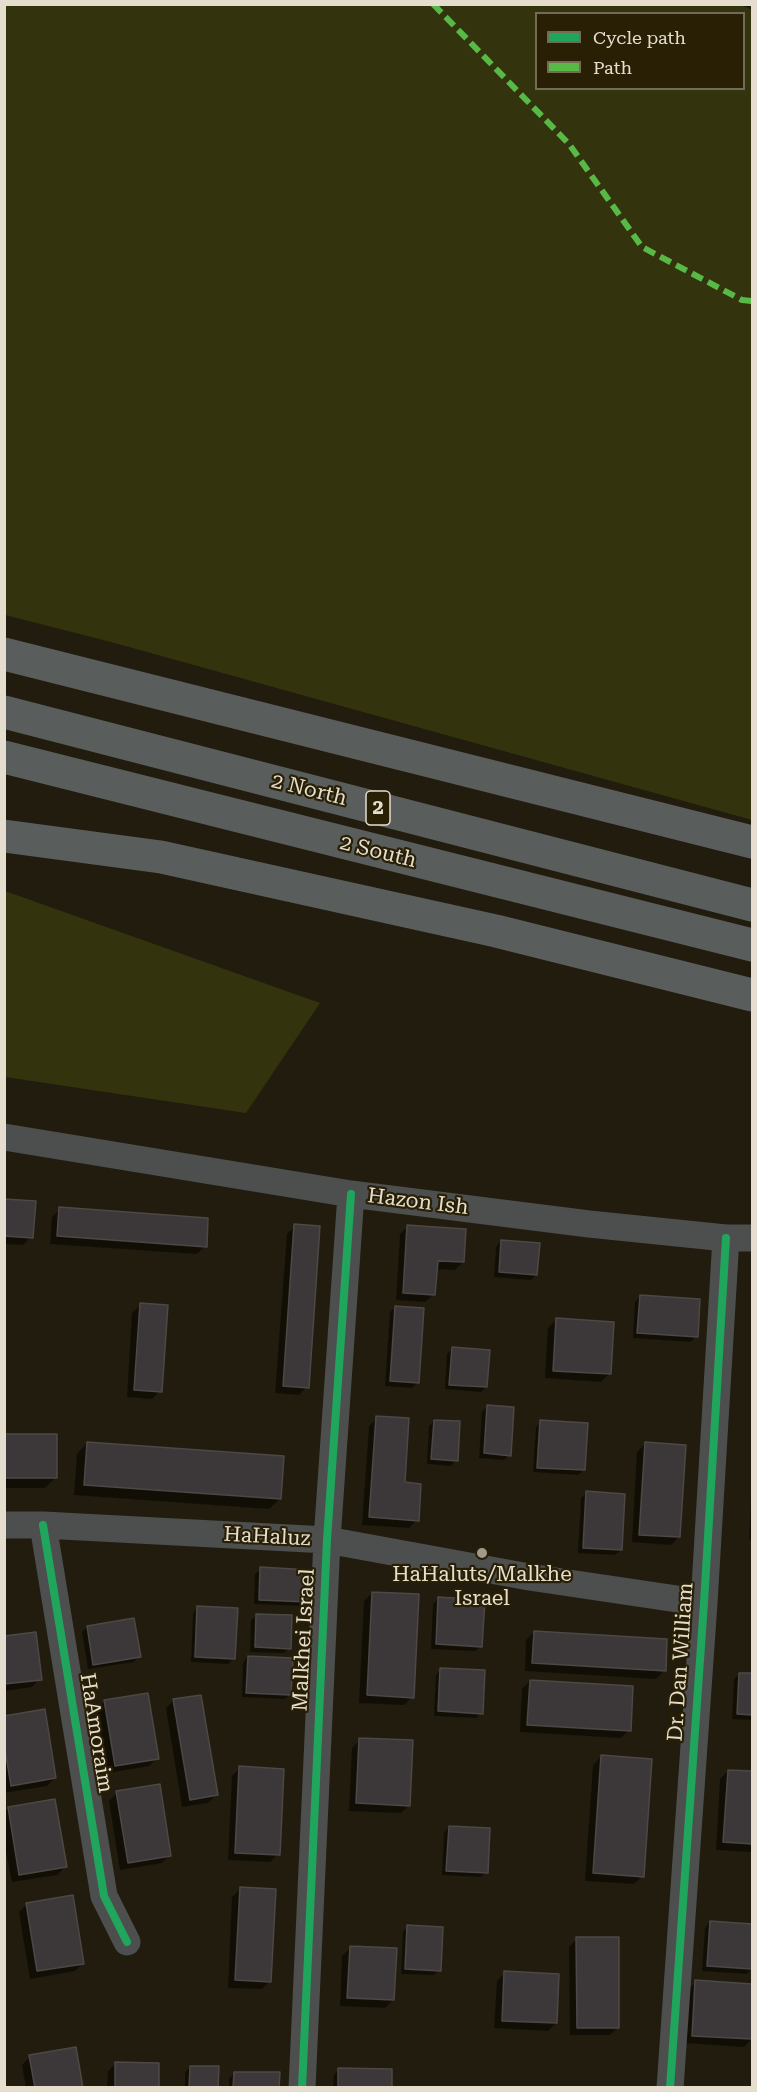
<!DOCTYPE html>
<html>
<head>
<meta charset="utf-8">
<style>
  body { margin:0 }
  #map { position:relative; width:757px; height:2092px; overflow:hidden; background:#211c0d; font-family:"Roboto Serif",serif }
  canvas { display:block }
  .frame { position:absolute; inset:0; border:6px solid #e5decf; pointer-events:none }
  .legend { position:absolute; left:535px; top:12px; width:210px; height:78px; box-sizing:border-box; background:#291f05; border:2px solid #746b56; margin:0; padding:8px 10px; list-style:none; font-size:18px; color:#e5decf }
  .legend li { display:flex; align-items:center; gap:12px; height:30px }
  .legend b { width:30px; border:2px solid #746b56 }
</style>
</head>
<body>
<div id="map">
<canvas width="757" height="2092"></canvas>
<div class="frame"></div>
<ul class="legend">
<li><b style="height:8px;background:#20a55d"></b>Cycle path</li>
<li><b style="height:8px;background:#58b947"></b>Path</li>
</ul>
</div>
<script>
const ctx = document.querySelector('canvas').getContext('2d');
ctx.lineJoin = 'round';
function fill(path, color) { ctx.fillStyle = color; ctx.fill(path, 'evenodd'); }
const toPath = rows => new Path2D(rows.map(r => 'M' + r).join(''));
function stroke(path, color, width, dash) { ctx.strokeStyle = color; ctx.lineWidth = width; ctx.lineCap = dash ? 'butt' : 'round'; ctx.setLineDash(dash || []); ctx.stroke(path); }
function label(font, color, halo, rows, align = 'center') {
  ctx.font = font + ' "Roboto Serif",serif'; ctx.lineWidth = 4.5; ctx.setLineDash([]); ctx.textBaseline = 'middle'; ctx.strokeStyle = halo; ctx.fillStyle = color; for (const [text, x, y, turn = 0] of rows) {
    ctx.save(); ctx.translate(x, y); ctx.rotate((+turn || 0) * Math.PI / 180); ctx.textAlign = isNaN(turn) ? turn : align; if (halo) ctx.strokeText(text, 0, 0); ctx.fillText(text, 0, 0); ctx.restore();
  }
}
const green = toPath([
  [741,5,752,10,752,820,111,642,5,615,5,5],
  [536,14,744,14,744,88,536,88],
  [5,891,320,1003,246,1113,5,1077]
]);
const shadow = toPath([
  [4,1200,31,1237,23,1245,4,1244],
  [60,1209,205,1246,197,1254,50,1244,52,1217],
  [295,1226,307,1387,299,1395,275,1393,287,1234],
  [408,1226,463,1262,455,1270,435,1269,434,1294,425,1302,396,1300,400,1234],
  [501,1241,536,1275,531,1280,494,1277,496,1247],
  [640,1297,696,1336,691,1342,633,1338,635,1302],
  [140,1305,160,1391,152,1399,127,1397,132,1313],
  [396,1307,417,1383,412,1388,385,1386,390,1312],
  [556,1320,609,1374,601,1382,545,1378,548,1328],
  [452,1349,486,1387,481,1392,445,1389,447,1354],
  [488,1406,509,1455,504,1460,479,1458,482,1412],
  [377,1418,417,1520,409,1528,362,1525,369,1426],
  [434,1421,456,1460,451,1466,427,1464,429,1426],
  [541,1422,584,1470,578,1475,533,1472,536,1427],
  [4,1435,55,1478,45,1488,4,1488],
  [87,1443,280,1499,269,1509,74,1495,77,1454],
  [645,1444,679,1537,671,1545,632,1542,637,1452],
  [752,1479,752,1540,749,1539],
  [586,1493,621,1550,615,1555,578,1553,581,1498],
  [261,1569,307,1601,302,1606,254,1604,255,1574],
  [372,1593,412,1697,404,1705,359,1703,364,1601],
  [439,1599,481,1646,475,1651,431,1649,433,1604],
  [198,1608,234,1658,228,1664,191,1662,193,1613],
  [257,1615,289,1648,284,1653,250,1652,251,1620],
  [87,1627,139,1656,134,1662,88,1669,82,1632],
  [534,1632,664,1671,656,1679,525,1671,526,1640],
  [4,1638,40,1679,32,1687,4,1691],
  [248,1657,290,1694,285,1699,242,1697,243,1663],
  [441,1669,481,1713,476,1718,434,1716,436,1675],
  [740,1674,752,1675,752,1720,732,1719,734,1679],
  [530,1681,629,1730,621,1738,520,1732,522,1689],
  [174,1700,216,1795,208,1803,182,1807,166,1708],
  [105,1701,157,1758,149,1766,108,1773,97,1709],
  [4,1718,55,1778,47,1786,4,1793],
  [360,1740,409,1805,401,1813,349,1811,352,1748],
  [601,1757,642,1876,634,1884,585,1881,593,1765],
  [240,1768,278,1854,270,1862,228,1860,232,1776],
  [728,1771,752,1773,752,1852,716,1850,720,1779],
  [117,1793,170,1855,162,1863,120,1870,109,1801],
  [54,1801,65,1867,57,1875,12,1882,4,1842,4,1812,8,1809],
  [449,1827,486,1872,481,1877,442,1875,444,1833],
  [240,1889,270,1981,262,1989,228,1988,232,1897],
  [27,1904,83,1963,75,1971,30,1979,19,1912],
  [710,1922,752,1925,752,1968,747,1974,702,1971,705,1928],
  [408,1926,439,1970,434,1975,401,1974,403,1932],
  [577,1939,618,2027,610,2035,570,2035,569,1947],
  [350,1948,393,2000,385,2008,340,2006,342,1956],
  [505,1973,556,2023,548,2031,494,2028,497,1981],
  [696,1982,752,1985,752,2039,744,2047,684,2043,688,1990],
  [30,2057,82,2088,26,2088,22,2065],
  [116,2063,157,2088,107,2088,108,2071],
  [190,2067,217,2088,185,2088,185,2073],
  [339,2070,390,2088,333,2088,334,2075],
  [234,2073,278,2088,229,2088,229,2079]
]);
const building = toPath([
  [4,1199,36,1201,33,1238,4,1236,4,1199],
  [59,1207,208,1218,207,1247,57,1236,59,1207],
  [294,1224,320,1226,309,1388,283,1386,294,1224],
  [407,1225,466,1229,464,1262,438,1261,435,1295,403,1293,407,1225],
  [501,1240,540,1243,537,1275,499,1272,501,1240],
  [640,1295,700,1299,698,1337,637,1333,640,1295],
  [140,1303,168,1305,162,1392,134,1390,140,1303],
  [395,1306,424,1308,419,1383,390,1381,395,1306],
  [556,1318,614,1322,611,1374,553,1371,556,1318],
  [452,1347,490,1350,487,1387,449,1385,452,1347],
  [487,1405,514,1407,511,1456,484,1453,487,1405],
  [376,1416,409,1418,405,1482,421,1484,419,1521,369,1517,376,1416],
  [434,1420,460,1421,458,1461,431,1459,434,1420],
  [540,1420,588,1423,585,1470,537,1468,540,1420],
  [4,1434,57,1434,57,1478,4,1478,4,1434],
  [87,1442,284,1456,281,1499,84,1485,87,1442],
  [645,1442,686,1445,680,1537,639,1535,645,1442],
  [586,1491,625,1494,622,1550,583,1548,586,1491],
  [260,1567,310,1570,309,1602,259,1600,260,1567],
  [372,1592,419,1594,414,1698,367,1695,372,1592],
  [438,1597,485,1600,482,1647,436,1644,438,1597],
  [197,1606,238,1608,235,1659,195,1657,197,1606],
  [256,1614,292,1615,291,1649,255,1647,256,1614],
  [134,1618,141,1657,93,1665,87,1626,134,1618],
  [534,1631,667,1639,666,1671,532,1663,534,1631],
  [36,1632,42,1680,4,1684,4,1636,36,1632],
  [248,1656,293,1658,291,1695,246,1693,248,1656],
  [440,1668,485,1670,483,1714,438,1711,440,1668],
  [739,1673,752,1673,752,1715,737,1714,739,1673],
  [530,1680,633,1686,631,1731,527,1725,530,1680],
  [148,1693,159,1759,115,1766,104,1700,148,1693],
  [201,1695,218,1795,190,1800,173,1699,201,1695],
  [45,1709,56,1778,11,1786,4,1744,4,1716,45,1709],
  [359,1738,413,1740,410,1806,356,1803,359,1738],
  [601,1755,652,1759,644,1877,593,1873,601,1755],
  [239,1766,284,1769,280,1855,235,1853,239,1766],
  [728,1770,752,1771,752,1844,723,1842,728,1770],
  [160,1784,171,1856,128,1863,116,1791,160,1784],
  [55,1799,67,1867,19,1875,8,1807,55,1799],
  [449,1826,490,1828,488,1873,446,1871,449,1826],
  [240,1887,276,1889,271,1982,235,1980,240,1887],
  [73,1895,84,1964,37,1971,26,1903,73,1895],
  [710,1921,752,1924,752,1969,707,1966,710,1921],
  [407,1925,443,1927,441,1971,405,1969,407,1925],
  [576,1937,619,1937,619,2028,577,2028,576,1937],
  [350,1946,397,1948,394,2000,347,1998,350,1946],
  [504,1971,559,1974,557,2023,502,2021,504,1971],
  [695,1980,752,1984,752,2039,692,2036,695,1980],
  [76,2047,83,2088,35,2088,29,2055,76,2047],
  [115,2062,159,2063,159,2088,115,2088,115,2062],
  [190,2066,219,2066,218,2088,189,2088,190,2066],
  [338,2068,392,2069,392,2088,338,2088,338,2068],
  [234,2072,280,2072,279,2088,233,2088,234,2072]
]);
const minor = toPath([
  [4,1137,351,1194,589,1224,726,1238,752,1238],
  [4,1525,43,1525,327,1540,529,1577,704,1603],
  [43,1525,104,1896,127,1942],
  [302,2088,327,1540,351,1194],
  [670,2088,704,1603,726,1238]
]);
const highway = toPath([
  [4,654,752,842],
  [4,712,752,905],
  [4,757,752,945],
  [4,836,161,857,496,931,752,995]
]);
const quiet = toPath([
  [433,4,569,144,642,247,742,300,752,301]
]);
const cycleway = toPath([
  [43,1525,104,1896,127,1942],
  [302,2088,327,1540,351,1194],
  [670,2088,704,1603,726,1238]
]);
const markers = [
  [482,1553,6,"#a09a8b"]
];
const shields = [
  [378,808,24]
];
const shieldNames = [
  ["2",378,808]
];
const streetNames = [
  ["2 North",309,790,14],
  ["2 South",378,852,14],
  ["Hazon Ish",418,1202,7],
  ["HaHaluz",267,1537,3],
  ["Malkhei Israel",304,1640,-87],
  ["Dr. Dan William",681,1662,-86],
  ["HaAmoraim",96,1733,81]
];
const poiNames = [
  ["HaHaluts/Malkhe",482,1575],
  ["Israel",482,1599]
];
fill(green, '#33330e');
fill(shadow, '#0007');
fill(building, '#3c3839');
stroke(building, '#4c4845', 1.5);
stroke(minor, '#4c4f4e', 27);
stroke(highway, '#595e5c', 33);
stroke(quiet, '#58b947', 6, [12, 6]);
stroke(cycleway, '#20a55d', 8);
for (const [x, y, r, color] of markers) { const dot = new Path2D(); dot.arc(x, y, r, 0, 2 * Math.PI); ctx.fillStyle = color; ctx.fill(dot); stroke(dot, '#291f05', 2); }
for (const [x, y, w] of shields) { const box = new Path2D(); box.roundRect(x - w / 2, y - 17, w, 34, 4.5); ctx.fillStyle = '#291f05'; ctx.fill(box); stroke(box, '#e5decf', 1.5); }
label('bold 20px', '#e5decf', null, shieldNames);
label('21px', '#e5decf', '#291f05', streetNames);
label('21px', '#e5decf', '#291f05', poiNames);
</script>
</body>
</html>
